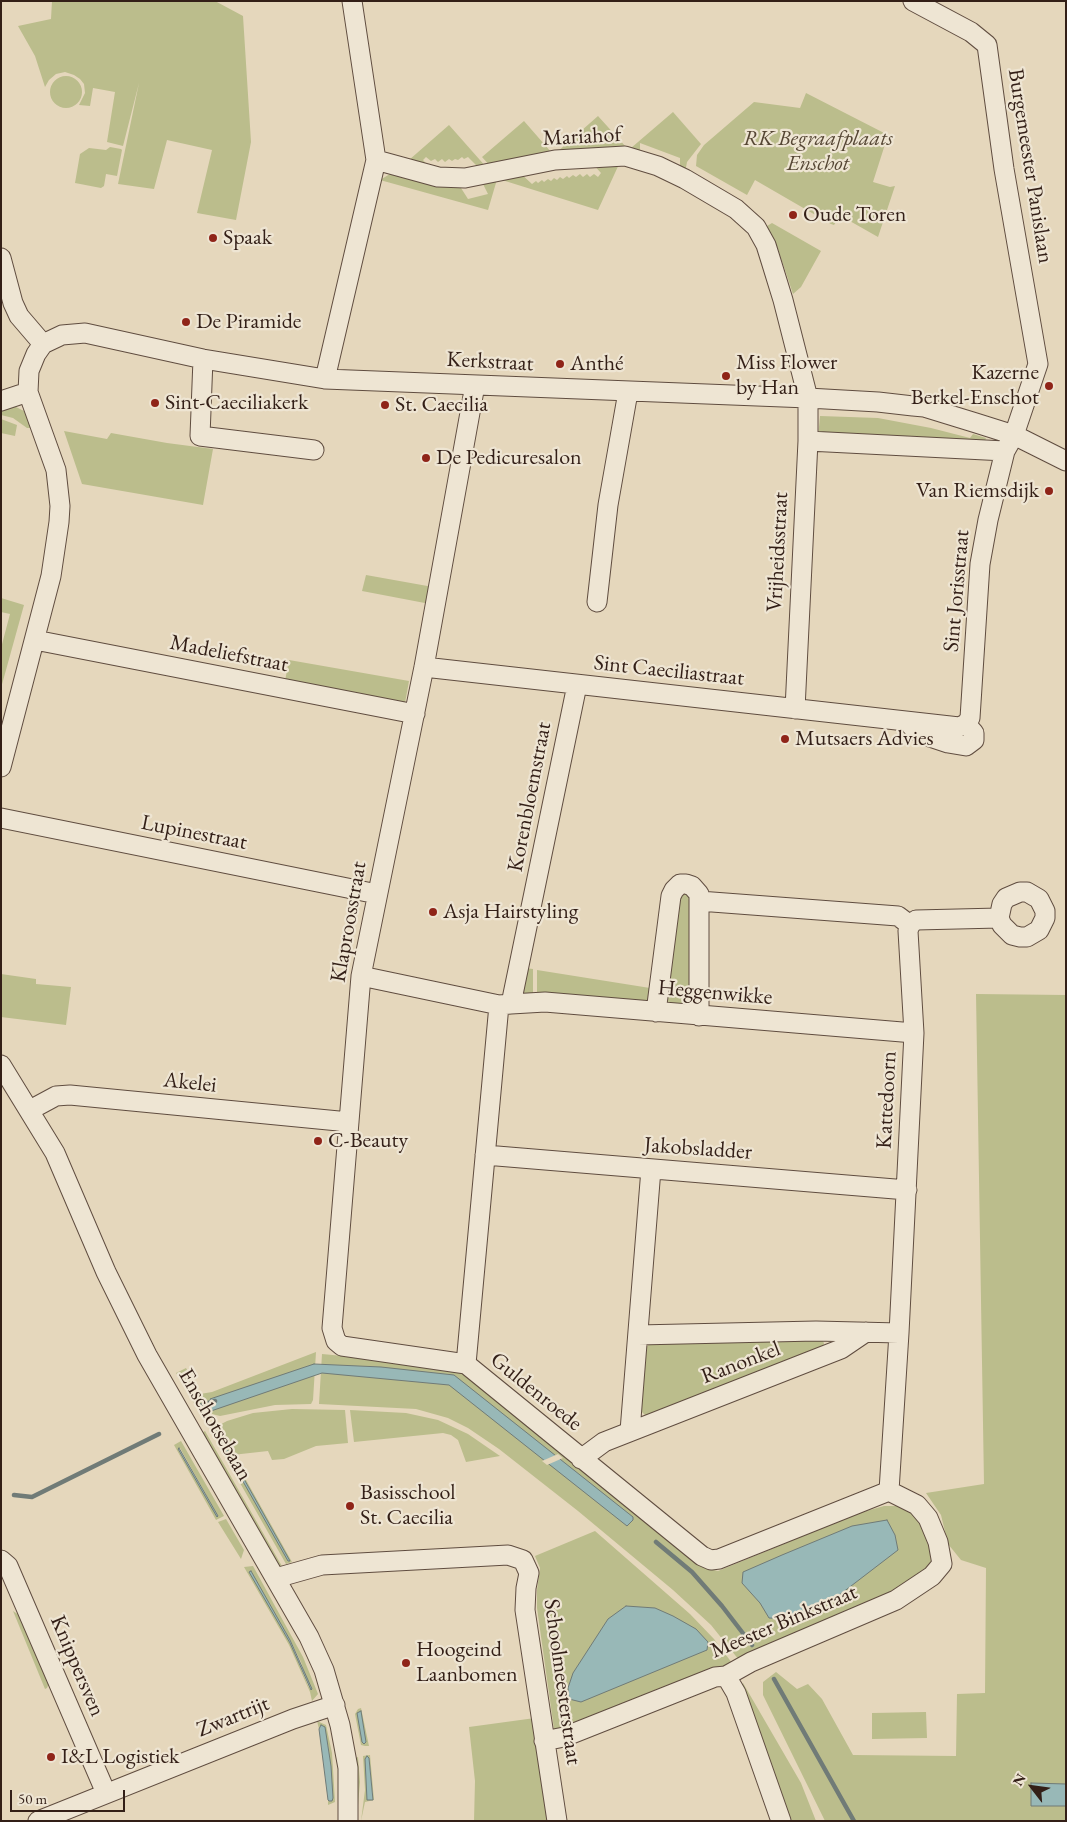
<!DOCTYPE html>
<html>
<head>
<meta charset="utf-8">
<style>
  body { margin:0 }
  #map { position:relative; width:1067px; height:1822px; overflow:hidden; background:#e5d7bc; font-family:"EB Garamond",serif }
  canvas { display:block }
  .frame { position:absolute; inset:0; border:2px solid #331f17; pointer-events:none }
  .north { position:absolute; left:1007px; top:1762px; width:50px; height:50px; -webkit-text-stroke:4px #eee5d3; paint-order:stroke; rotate:300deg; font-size:14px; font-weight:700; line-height:20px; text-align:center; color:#331f17 }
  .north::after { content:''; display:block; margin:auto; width:18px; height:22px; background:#331f17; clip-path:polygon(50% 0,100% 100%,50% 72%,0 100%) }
  .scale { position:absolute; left:10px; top:1790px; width:115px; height:22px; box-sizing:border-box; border:2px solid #331f17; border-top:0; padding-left:6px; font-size:15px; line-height:18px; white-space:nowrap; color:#331f17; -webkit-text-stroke:4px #eee5d3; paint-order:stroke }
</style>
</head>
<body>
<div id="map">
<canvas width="1067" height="1822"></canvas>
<div class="frame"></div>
<div class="north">N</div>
<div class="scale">50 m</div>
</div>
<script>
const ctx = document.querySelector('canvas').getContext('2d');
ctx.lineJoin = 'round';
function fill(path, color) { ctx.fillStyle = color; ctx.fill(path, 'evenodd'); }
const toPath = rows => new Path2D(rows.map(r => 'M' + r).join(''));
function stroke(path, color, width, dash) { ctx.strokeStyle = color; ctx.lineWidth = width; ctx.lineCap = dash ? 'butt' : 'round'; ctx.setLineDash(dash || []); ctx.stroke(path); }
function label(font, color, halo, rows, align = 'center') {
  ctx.font = font + ' "EB Garamond",serif'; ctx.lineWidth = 4.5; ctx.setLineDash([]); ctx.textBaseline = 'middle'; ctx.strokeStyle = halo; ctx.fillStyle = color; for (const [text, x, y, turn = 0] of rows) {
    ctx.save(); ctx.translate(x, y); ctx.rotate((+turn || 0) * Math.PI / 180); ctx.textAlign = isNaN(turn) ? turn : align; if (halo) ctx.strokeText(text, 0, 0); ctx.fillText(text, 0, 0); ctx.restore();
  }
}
const green = toPath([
  [52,1,215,1,243,16,251,142,236,220,197,213,212,150,167,140,154,189,118,184,139,83,123,146,107,142,115,92,93,88,90,106,79,105,85,93,84,84,80,79,74,75,65,72,56,74,49,80,45,87,35,56,18,26,51,19],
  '50 92a16 16 0 1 1 32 0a16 16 0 1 1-32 0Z',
  [806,93,888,135,873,182,890,187,895,186,878,237,841,216,838,219,834,225,831,224,755,180,747,195,696,166,697,155,704,145,754,102,800,108],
  [673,112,701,144,687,162,685,173,680,170,680,158,640,143,640,154,631,148],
  [598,116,626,147,556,153],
  [524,121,551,152,491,167,482,157],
  [449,125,487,168,480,169,468,157,464,159,462,157,458,160,455,159,452,161,449,159,445,162,442,159,438,162,435,159,431,161,426,157,423,160,431,169,409,160],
  [110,147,121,149,122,150,117,176,106,174,104,186,101,188,75,183,80,154,89,148,106,150],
  [620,162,598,210,502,180,503,176,519,172,532,184,536,181,538,183,542,180,544,182,548,179,551,181,554,178,557,180,560,177,563,179,567,176,569,178,573,175,576,177,580,174,583,177,587,174,590,177,594,174,598,177,601,173,592,163],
  [390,174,431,185,461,188,468,199,488,194,481,180,498,176,488,210,380,180],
  [772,223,821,251,801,287,793,294,778,249,767,226],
  [14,406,24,411,32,428,27,428,13,418,1,415,1,409],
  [820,416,878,418,931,428,970,438,973,434,986,438,983,446,818,438],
  [1,419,17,425,15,436,1,433],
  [64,431,107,439,111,433,167,443,213,449,203,505,82,484],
  [366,575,433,587,430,604,362,591],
  [1,598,24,605,1,688,1,648,10,614,1,612],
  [289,660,409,681,405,703,285,681],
  [680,891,692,892,692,1004,664,1003],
  [525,968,533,969,533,995,520,994],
  [537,970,650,988,648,1004,537,996],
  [1,974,36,979,36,984,71,987,66,1025,1,1017],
  [976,994,1066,995,1066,1821,825,1821,763,1695,763,1682,776,1672,797,1689,808,1684,822,1699,853,1755,956,1756,957,1694,985,1693,986,1568,961,1560,948,1544,941,1515,926,1493,984,1484],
  [821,1339,824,1343,823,1348,653,1418,645,1415,639,1409,644,1350,650,1343],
  [316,1352,313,1400,311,1404,275,1405,220,1416,212,1414,205,1417,202,1412,196,1407,176,1373,186,1368,200,1394,212,1392],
  [322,1354,450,1366,458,1368,706,1568,718,1571,859,1513,884,1506,903,1506,918,1515,929,1542,931,1561,927,1571,902,1587,739,1660,711,1625,673,1590,578,1511,499,1449,468,1428,448,1418,416,1409,319,1404],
  [292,1409,345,1410,348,1443,316,1446,284,1459,272,1460,268,1451,232,1455,292,1562,286,1564,210,1430,227,1421,253,1413],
  [217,1431,290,1561,216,1432],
  [350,1410,406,1413,438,1420,468,1434,500,1456,466,1462,458,1440,451,1435,443,1433,354,1442],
  [205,1431,283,1568,278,1567,200,1434],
  [181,1441,224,1516,216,1520,174,1445],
  [180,1448,218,1516,217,1516,178,1450],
  [226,1519,244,1550,241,1559,218,1522],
  [595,1531,690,1614,714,1639,732,1663,562,1731,558,1731,554,1729,537,1608,537,1590,540,1568,535,1556],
  [253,1566,303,1657,318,1694,312,1701,310,1692,289,1645,244,1567],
  [250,1572,251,1572,290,1640,301,1662,310,1690,290,1643],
  [13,1611,19,1615,50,1681,47,1688,45,1689],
  [743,1683,801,1783,816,1821,786,1821,739,1688],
  [361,1708,369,1746,365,1746,361,1745,355,1714,358,1709],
  [926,1712,927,1738,872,1739,872,1713],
  [535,1718,547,1821,474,1821,475,1781,469,1727],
  [317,1721,326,1725,332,1753,335,1802,328,1805,328,1800,329,1801,333,1798,328,1745,320,1726,319,1729],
  [370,1755,374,1800,365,1802,361,1821,365,1790,363,1756],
  [369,1758,373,1799,373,1800,367,1800],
  [358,1757,360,1782,357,1817,353,1759]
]);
const water = toPath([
  [314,1364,381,1367,454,1375,633,1517,633,1520,627,1526,449,1385,322,1373,211,1411,210,1408,213,1405,210,1399,314,1364],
  [217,1431,290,1561,288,1561,215,1432,217,1431],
  [179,1448,218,1516,217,1517,178,1449,179,1448],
  [887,1520,895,1535,898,1550,838,1596,789,1619,769,1618,760,1603,742,1583,743,1572,782,1555,852,1526,887,1520],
  [251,1571,290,1640,312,1689,311,1690,290,1643,249,1572,251,1571],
  [626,1606,655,1608,673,1616,696,1629,708,1642,707,1650,581,1702,569,1699,568,1688,573,1673,608,1619,626,1606],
  [361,1711,366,1742,364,1744,362,1742,357,1713,361,1711],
  [321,1725,325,1727,331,1766,333,1798,332,1801,329,1801,328,1800,319,1729,321,1725],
  [367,1756,369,1758,373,1800,367,1800,365,1759,367,1756],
  [1031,1783,1066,1784,1066,1806,1031,1806,1031,1783]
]);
const pier = toPath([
  [558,1454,563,1458,547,1465,542,1461]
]);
const stream = toPath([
  [202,1405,215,1401],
  [14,1495,32,1497,159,1434],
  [656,1542,692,1572,722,1606,752,1645],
  [774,1679,854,1821]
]);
const minor = toPath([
  [913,1,971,32,987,45,1004,169,1038,364,1014,435,1005,451,988,520,980,564,970,718,966,724],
  [376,160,438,177,465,178,555,160,625,156,658,166,685,179,736,209,756,227,766,245,771,261,783,300,808,398,808,441,795,709],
  [1,258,13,303,19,316,43,344],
  [203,359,200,436,314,450],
  [325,379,376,160,352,1],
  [1,401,28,392],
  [808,441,1005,451],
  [597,602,608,505,628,392],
  [35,640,415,714],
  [424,667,959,727,966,724],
  [909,723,915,730,930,737,948,743,966,746,974,740,974,733,966,724],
  [1,767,51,576,59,522,60,506,56,470,28,392,29,371,36,354,43,344,62,335,85,333,203,359,325,379,808,398,878,402,913,406,924,407,976,423,1014,435,1066,461],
  [1,818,377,894],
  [699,901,898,916,910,925,908,931,914,1033,899,1333,889,1491],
  [910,925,916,920,999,918,1002,925,1012,935,1020,937,1027,937,1039,930,1045,918,1045,911,1039,899,1027,892,1020,892,1006,898,1002,904,999,918],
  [361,976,499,1005,511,1004,577,685],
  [511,1004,545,1002,914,1033],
  [499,1005,466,1364,702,1556,711,1560,719,1559,889,1491],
  [656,1012,671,896,674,890,680,884,686,884,692,886,699,894,699,1016],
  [1,1065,55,1153,106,1272,147,1355,309,1637,324,1670,340,1725,348,1768,348,1821],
  [30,1110,56,1096,70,1095,349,1122],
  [485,1155,907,1190],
  [638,1335,816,1331,899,1333],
  [466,1364,342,1346,336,1341,332,1328,361,976,424,667,475,385],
  [630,1431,651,1169],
  [581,1459,604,1442,841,1349,866,1332],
  [1,1560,8,1566,106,1793],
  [276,1578,322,1565,508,1555,523,1560,529,1573,526,1588,525,1610,557,1821],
  [726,1676,736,1693,781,1821],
  [544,1741,564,1737,715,1677,726,1676,751,1662,896,1600,932,1576,942,1564,938,1542,928,1518,917,1505,889,1491],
  [38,1821,293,1719,335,1705]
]);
const markers = [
  [793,215,5,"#8f2418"],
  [213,238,5,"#8f2418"],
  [186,322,5,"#8f2418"],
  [560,364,5,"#8f2418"],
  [726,376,5,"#8f2418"],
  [1049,386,5,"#8f2418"],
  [155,403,5,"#8f2418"],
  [385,405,5,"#8f2418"],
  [426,458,5,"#8f2418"],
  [1049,491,5,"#8f2418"],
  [785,739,5,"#8f2418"],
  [433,912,5,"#8f2418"],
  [318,1141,5,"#8f2418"],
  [350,1506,5,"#8f2418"],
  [406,1663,5,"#8f2418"],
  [51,1757,5,"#8f2418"]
];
const streetNames = [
  ["Mariahof",582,137,-3],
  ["Burgemeester Panislaan",1030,166,81],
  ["Kerkstraat",490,362,3],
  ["Vrijheidsstraat",778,552,-87],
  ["Sint Jorisstraat",957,591,-85],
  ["Madeliefstraat",229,654,11],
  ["Sint Caeciliastraat",669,671,6],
  ["Korenbloemstraat",530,797,-79],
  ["Lupinestraat",194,833,11],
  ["Klaproosstraat",349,922,-80],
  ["Heggenwikke",715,993,5],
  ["Akelei",190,1083,6],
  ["Kattedoorn",887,1100,-87],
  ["Jakobsladder",698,1149,4],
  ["Ranonkel",741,1363,-21],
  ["Guldenroede",536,1392,39],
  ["Enschotsebaan",215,1425,60],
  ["Meester Binkstraat",784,1622,-23],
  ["Knippersven",77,1666,67],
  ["Schoolmeesterstraat",562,1682,82],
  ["Zwartrijt",233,1717,-22]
];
const parkNames = [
  ["RK Begraafplaats",818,139],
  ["Enschot",818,164]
];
const poiNames = [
  ["Oude Toren",803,215],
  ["Spaak",223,238],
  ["De Piramide",196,322],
  ["Miss Flower",736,363],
  ["by Han",736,388],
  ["Anthé",570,364],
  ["Kazerne",1039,373,"right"],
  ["Berkel-Enschot",1039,398,"right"],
  ["Sint-Caeciliakerk",165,403],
  ["St. Caecilia",395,405],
  ["De Pedicuresalon",436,458],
  ["Van Riemsdijk",1039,491,"right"],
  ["Mutsaers Advies",795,739],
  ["Asja Hairstyling",443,912],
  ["C-Beauty",328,1141],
  ["Basisschool",360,1493],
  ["St. Caecilia",360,1518],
  ["Hoogeind",416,1650],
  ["Laanbomen",416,1675],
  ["I&L Logistiek",61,1757]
];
fill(green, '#bbbd8c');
fill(water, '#98b8b7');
stroke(water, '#707b77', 1);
fill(pier, '#e5d7bc');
stroke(stream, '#707b77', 4.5);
stroke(minor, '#604d40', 21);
stroke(minor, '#eee5d3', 19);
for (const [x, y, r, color] of markers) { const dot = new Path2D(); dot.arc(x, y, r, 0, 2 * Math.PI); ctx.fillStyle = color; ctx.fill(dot); stroke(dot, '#eee5d3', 2); }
label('22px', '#331f17', '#eee5d3', streetNames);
label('italic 22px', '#554634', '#eee5d3', parkNames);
label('22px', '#331f17', '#eee5d3', poiNames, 'left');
</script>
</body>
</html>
